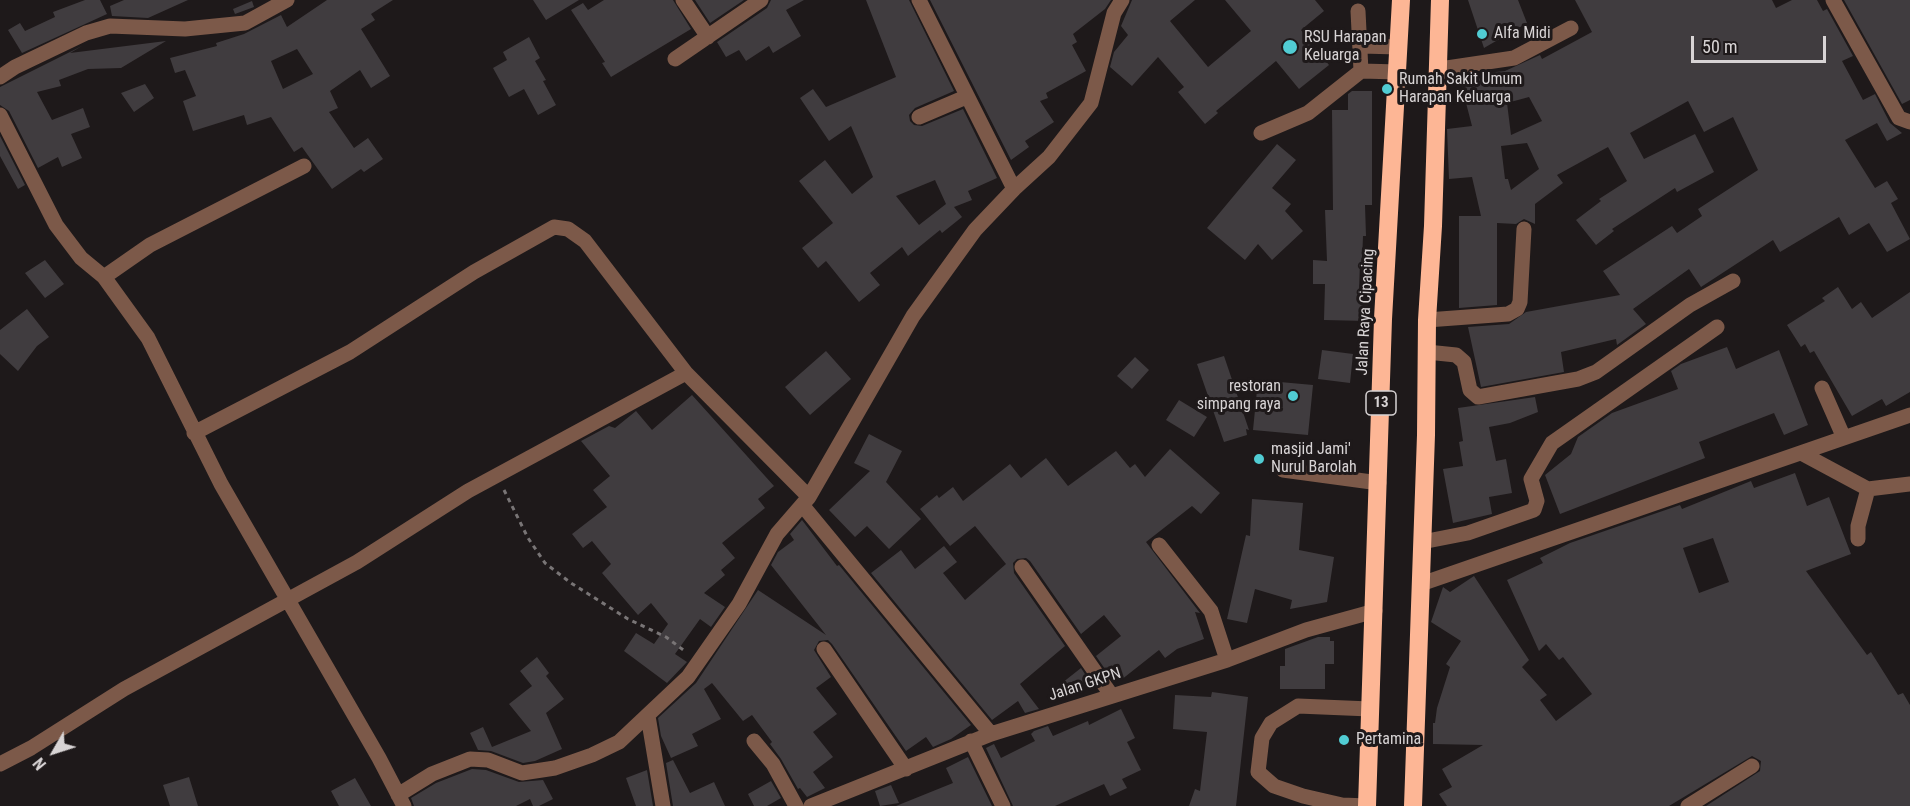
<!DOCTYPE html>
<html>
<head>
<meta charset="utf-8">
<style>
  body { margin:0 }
  #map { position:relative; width:1910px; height:806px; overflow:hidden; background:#1e191a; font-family:"Roboto Condensed",sans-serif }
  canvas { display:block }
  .north { position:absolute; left:24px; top:722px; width:60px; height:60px; -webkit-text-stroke:4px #1e191a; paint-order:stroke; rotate:231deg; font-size:16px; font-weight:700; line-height:24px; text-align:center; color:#d8d4d5 }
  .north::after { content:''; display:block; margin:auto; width:21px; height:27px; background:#d8d4d5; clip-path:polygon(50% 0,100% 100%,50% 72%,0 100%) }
  .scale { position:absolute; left:1691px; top:36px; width:135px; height:27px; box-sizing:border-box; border:3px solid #d8d4d5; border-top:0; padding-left:8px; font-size:18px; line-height:21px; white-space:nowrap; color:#d8d4d5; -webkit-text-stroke:4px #1e191a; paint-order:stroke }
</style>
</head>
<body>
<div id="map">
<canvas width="1910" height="806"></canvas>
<div class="north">N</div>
<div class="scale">50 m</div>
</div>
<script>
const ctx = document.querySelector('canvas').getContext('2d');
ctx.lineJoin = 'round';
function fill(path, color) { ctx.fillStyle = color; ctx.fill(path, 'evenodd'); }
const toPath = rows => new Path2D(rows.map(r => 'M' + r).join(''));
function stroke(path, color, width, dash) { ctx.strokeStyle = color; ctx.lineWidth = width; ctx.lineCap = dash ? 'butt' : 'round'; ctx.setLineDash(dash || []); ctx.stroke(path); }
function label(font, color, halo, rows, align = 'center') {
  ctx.font = font + ' "Roboto Condensed",sans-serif'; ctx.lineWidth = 6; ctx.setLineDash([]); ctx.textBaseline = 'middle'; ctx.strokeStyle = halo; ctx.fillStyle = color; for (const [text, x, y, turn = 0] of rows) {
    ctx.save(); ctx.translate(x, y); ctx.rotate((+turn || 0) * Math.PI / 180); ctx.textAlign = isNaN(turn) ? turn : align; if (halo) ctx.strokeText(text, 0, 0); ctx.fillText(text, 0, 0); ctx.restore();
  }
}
const building = toPath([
  [85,0,100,0,107,14,22,53,8,30,20,23,25,31,55,17,53,12],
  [124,0,188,0,148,18,112,16,110,6],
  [327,0,393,0,371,14,375,20,361,29,390,76,371,88,360,70,330,91,338,108,329,112,354,148,368,138,383,159,364,172,361,169,332,189,302,147,294,152,271,117,247,125,244,115,193,131,183,101,196,96,185,70,175,73,170,58,217,46,216,43,244,34,281,15,287,27],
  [297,49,313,74,283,89,271,61],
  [533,0,579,0,546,20],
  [604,0,673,0,691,29,611,77,602,63,605,62,571,10,583,3,588,10],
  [695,0,744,0,710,23],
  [771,0,804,0,786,10,801,36,773,53,769,46,746,61,739,50,726,57,717,42,767,8],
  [866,0,909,0,954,91,915,108,909,115,910,121,914,125,922,126,963,109,997,178,968,191,972,200,954,207,962,217,942,233,940,230,908,256,902,247,870,273,880,285,859,302,826,261,818,268,802,248,833,223,799,181,825,160,852,194,873,177,851,126,829,141,800,98,813,89,826,107,896,77],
  [935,180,946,204,919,225,896,196],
  [930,0,1111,0,1105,9,1073,34,1077,42,1072,45,1086,71,1046,93,1048,98,1040,101,1054,122,1025,141,1029,147,1011,160],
  [1132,0,1195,0,1170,21,1208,67,1251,31,1225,0,1315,0,1324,11,1301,30,1329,65,1299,89,1276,61,1216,111,1218,113,1205,124,1178,92,1184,87,1158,57,1132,86,1110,67,1114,52,1128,35,1121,26],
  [1468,0,1518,0,1527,23,1484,48],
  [1575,0,1772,0,1776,8,1792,0,1817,0,1823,11,1827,9,1853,56,1842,61,1863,100,1875,94,1890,123,1902,133,1887,141,1877,123,1845,140,1875,188,1887,181,1898,199,1891,203,1910,239,1887,252,1869,223,1849,235,1839,217,1780,252,1773,240,1701,287,1689,269,1633,309,1646,324,1617,345,1616,339,1561,352,1564,372,1481,387,1468,327,1509,324,1526,312,1620,295,1603,271,1672,226,1677,233,1702,216,1698,209,1758,170,1733,117,1704,132,1688,101,1630,133,1644,159,1695,134,1714,172,1677,192,1675,188,1612,229,1614,231,1596,245,1576,220,1601,201,1599,199,1627,181,1608,147,1557,175,1563,183,1535,204,1535,224,1524,219,1516,224,1497,223,1497,305,1459,308,1459,216,1481,216,1472,177,1449,179,1447,129,1472,126,1459,76,1505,71,1540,55,1542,59,1592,32],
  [1529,97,1542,121,1511,135,1507,103],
  [1527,143,1539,169,1511,190,1508,179,1505,179,1501,146],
  [1844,0,1910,0,1910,100,1902,104],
  [252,1,254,7,235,14,233,9],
  [529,37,540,58,535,61,546,80,543,81,556,105,538,115,524,89,509,97,493,68,507,60,503,52],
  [166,41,121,68,88,69,59,80,61,86,37,92,52,120,83,108,90,127,71,134,82,158,62,167,58,157,38,168,9,111,0,105,0,87,82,46,70,53],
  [145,84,154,98,134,112,121,93],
  [1352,91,1372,91,1372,205,1365,205,1366,236,1363,236,1362,262,1360,262,1359,291,1368,292,1367,321,1324,320,1325,284,1313,284,1313,260,1327,261,1325,210,1333,210,1332,110,1348,110,1348,94],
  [0,136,25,185,18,189,0,156],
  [1277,144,1296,160,1272,188,1291,204,1285,211,1303,231,1272,260,1258,244,1245,260,1207,228],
  [45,260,64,284,45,298,25,273],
  [1838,287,1852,309,1861,302,1872,318,1910,292,1910,392,1886,406,1882,399,1852,416,1814,351,1810,353,1805,344,1801,347,1787,325,1825,301,1822,298],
  [27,309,49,337,37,346,18,371,0,354,0,330],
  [1727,347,1736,369,1779,350,1808,425,1784,435,1774,413,1699,442,1705,458,1560,514,1545,475,1571,454,1578,437,1612,413,1678,389,1671,371,1681,364],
  [1322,350,1353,354,1350,383,1318,379],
  [826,351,851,379,810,415,785,387],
  [1224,356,1249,430,1246,429,1247,435,1224,442,1197,364],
  [1135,357,1149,370,1132,389,1117,376],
  [1258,380,1313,385,1308,435,1253,430],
  [692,395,774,486,758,499,765,508,722,543,735,558,721,570,725,575,704,593,725,607,711,627,700,619,675,654,687,662,667,683,624,651,636,633,654,644,668,624,651,603,638,615,602,573,611,564,592,541,583,548,572,534,607,507,593,490,610,476,581,441,609,426,615,428,636,411,652,430],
  [1535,397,1538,412,1510,423,1489,427,1496,461,1506,459,1512,493,1489,497,1492,514,1453,523,1443,469,1463,466,1459,442,1463,441,1458,408],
  [1179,400,1207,417,1194,437,1166,420],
  [869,434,902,451,886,482,921,519,889,549,867,526,855,537,829,510,870,471,854,463],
  [1170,449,1220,493,1201,514,1192,506,1146,542,1200,613,1195,612,1204,639,1177,649,1165,658,1159,650,1121,680,1113,669,1107,672,1096,656,1121,636,1104,615,1081,634,1030,561,1026,558,1017,559,1013,563,1014,573,1065,646,1020,684,1039,709,1025,713,1018,701,992,720,871,573,901,550,915,569,944,546,957,562,943,573,965,600,1006,564,975,526,950,546,920,509,937,495,939,498,953,487,963,501,1010,464,1021,478,1046,458,1068,486,1116,451,1130,468,1135,464,1145,477],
  [1795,473,1807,506,1829,497,1851,554,1806,571,1867,655,1871,652,1898,695,1903,693,1910,705,1910,806,1706,806,1760,771,1761,761,1752,756,1669,806,1447,806,1439,794,1452,787,1442,769,1483,745,1433,744,1433,723,1435,723,1437,708,1450,667,1446,664,1461,641,1431,622,1443,587,1450,592,1474,576,1529,660,1522,667,1547,695,1540,700,1556,721,1592,694,1563,657,1559,660,1546,644,1539,651,1507,580,1543,563,1540,558,1570,543,1680,505,1682,509,1751,481,1754,488],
  [1713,538,1729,582,1699,593,1683,548],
  [1252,499,1303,503,1299,550,1334,557,1327,602,1290,609,1292,600,1255,589,1247,623,1227,619,1246,535,1250,536],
  [802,520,837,566,839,565,971,725,951,739,933,747,926,737,906,751,832,644,828,640,819,641,814,650,831,677,816,688,837,714,813,732,833,757,813,772,825,788,807,797,800,788,798,789,781,759,770,744,772,742,752,715,743,721,712,683,704,689,721,719,692,734,698,746,671,758,661,736,658,718,696,683,758,590,826,635,771,565,778,552,794,540,790,534],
  [1318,637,1330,637,1330,641,1334,641,1334,664,1325,664,1325,689,1280,689,1280,666,1285,666,1285,649],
  [537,657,549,673,546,676,564,699,546,713,562,749,535,761,523,763,491,751,478,750,470,733,483,727,492,747,531,731,509,704,532,686,520,671],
  [1081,668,1090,682,1069,694,1062,683],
  [1212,692,1248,697,1236,806,1189,806,1195,789,1200,791,1207,732,1173,729,1175,695,1211,697],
  [1121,709,1135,738,1127,742,1141,770,1122,779,1127,788,1110,796,1104,784,1055,806,1013,806,986,748,994,744,1001,758,1035,741,1031,734,1034,731,1048,726,1053,736,1088,721,1089,725],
  [968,757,992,806,896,806,953,783,946,768],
  [673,760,690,793,714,782,725,806,673,806,666,763],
  [472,769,486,770,519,782,543,780,553,799,539,806,533,806,530,799,516,806,414,806,411,798,436,783],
  [647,770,653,806,636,806,626,778],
  [189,777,198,806,170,806,163,785],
  [355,778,371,806,339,806,331,791],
  [771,781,781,798,767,806,754,806,748,794],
  [891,785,899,803,880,806,875,791]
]);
const path = toPath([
  [504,490,528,538,545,563,571,583,628,619,666,637,686,652]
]);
const minor = toPath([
  [683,0,708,37],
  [1833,0,1899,118,1910,122],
  [1358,11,1361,71,1399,72],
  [1361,46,1399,47],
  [675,59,761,0],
  [1440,69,1514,58,1571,28],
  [0,77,15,67,86,33,110,26,185,29,245,23,287,0],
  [0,115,56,225,81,258,104,277,148,338,221,484,379,758,404,806],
  [919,117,966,97],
  [1261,133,1308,113,1361,71],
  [1014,189,1049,157,1091,103,1114,13,1122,0],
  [104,277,150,245,304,166],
  [1427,320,1508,314,1517,309,1520,302,1524,229],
  [1427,352,1456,355,1464,362,1470,390,1478,397,1578,379,1596,372,1690,305,1733,281],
  [1822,388,1844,438],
  [194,433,350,352,474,272,554,227,568,229,585,241,686,373,809,497],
  [1801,453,1868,489,1858,526,1858,539],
  [1283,470,1379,483],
  [1868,489,1910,484],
  [803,506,991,734],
  [1422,542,1468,533,1534,510,1537,501,1531,479,1552,443,1717,327],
  [1159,545,1211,611,1227,660],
  [1022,567,1112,696],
  [1421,584,1910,415],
  [824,649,906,769],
  [648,716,663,806],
  [754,741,773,764,796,806],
  [971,741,1003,806],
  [0,764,31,748,124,689,357,562,468,491,686,373],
  [398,795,432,774,470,759,488,760,522,773,555,768,592,755,619,742,688,677,739,604,777,534,809,497,913,316,975,230,1014,189,919,0],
  [811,806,991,734,1227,660,1306,630,1375,611],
  [1367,806,1342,805,1303,796,1274,786,1258,772,1262,738,1271,723,1298,706,1370,709],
  [1688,806,1752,766]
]);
const highway = toPath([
  [1367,806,1383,319,1401,0],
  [1413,806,1426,435,1427,320,1433,226,1440,0]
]);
const markers = [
  [1482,34,6,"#51ccd3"],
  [1290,47,8,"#51ccd3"],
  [1387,89,6,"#51ccd3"],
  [1293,396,6,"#51ccd3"],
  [1259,459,6,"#51ccd3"],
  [1344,740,6,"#51ccd3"]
];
const shields = [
  [1381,403,30]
];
const shieldNames = [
  ["13",1381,403]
];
const poiNames = [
  ["Alfa Midi",1494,34],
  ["RSU Harapan",1304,38],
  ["Keluarga",1304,56],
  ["Rumah Sakit Umum",1399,80],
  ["Harapan Keluarga",1399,98],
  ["restoran",1281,387,"right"],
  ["simpang raya",1281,405,"right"],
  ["masjid Jami'",1271,450],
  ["Nurul Barolah",1271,468],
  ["Pertamina",1356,740]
];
const streetNames = [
  ["Jalan Raya Cipacing",1366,312,-87],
  ["Jalan GKPN",1085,685,-18]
];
fill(building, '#403c3f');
stroke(path, '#797576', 3, [4.5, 4.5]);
stroke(minor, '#7c5949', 15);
stroke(highway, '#fdb695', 18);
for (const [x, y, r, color] of markers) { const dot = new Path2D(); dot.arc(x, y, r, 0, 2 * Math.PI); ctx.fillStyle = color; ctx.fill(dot); stroke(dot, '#1e191a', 2); }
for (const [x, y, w] of shields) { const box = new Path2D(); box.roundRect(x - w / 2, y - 12, w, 24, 4.5); ctx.fillStyle = '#1e191a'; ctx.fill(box); stroke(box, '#d8d4d5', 1.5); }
label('bold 15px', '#d8d4d5', null, shieldNames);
label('16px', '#d8d4d5', '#1e191a', poiNames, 'left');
label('16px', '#d8d4d5', '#1e191a', streetNames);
</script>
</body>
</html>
